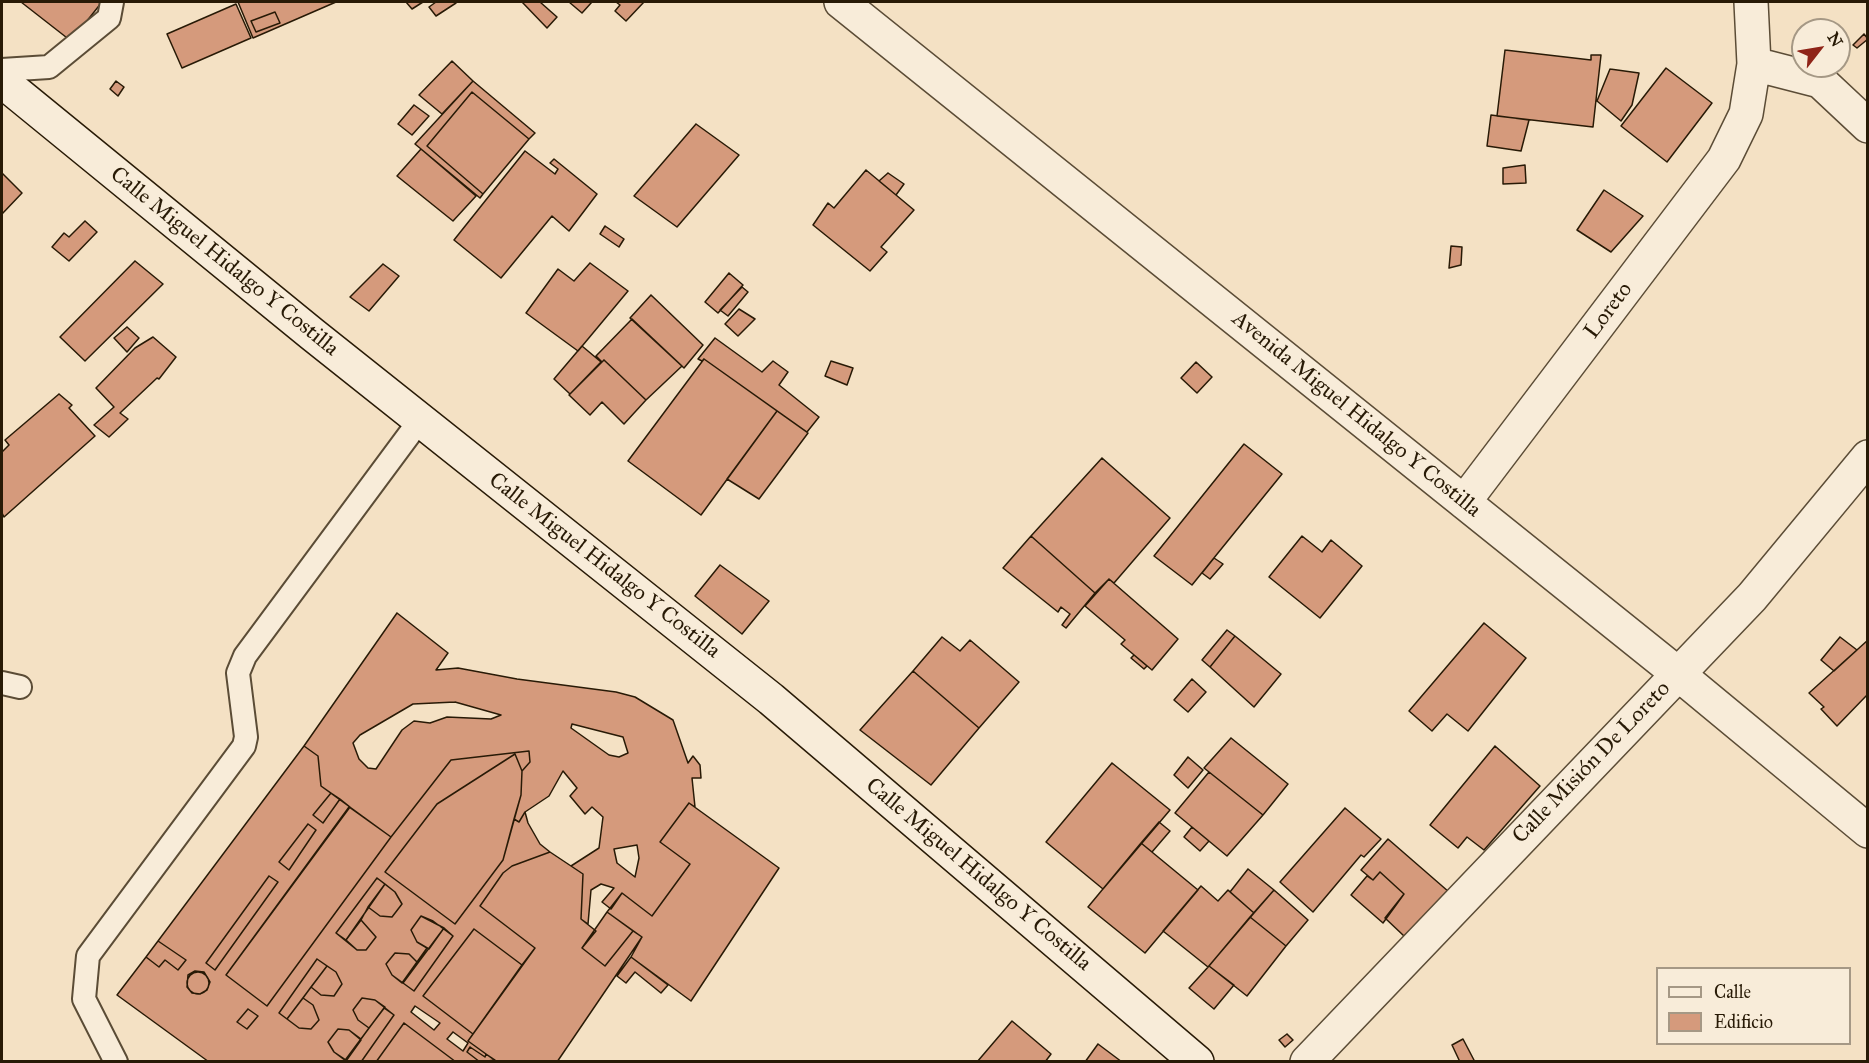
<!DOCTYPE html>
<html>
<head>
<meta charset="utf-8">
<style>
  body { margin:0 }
  #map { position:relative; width:1869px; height:1063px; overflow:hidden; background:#f4e1c4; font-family:"IM FELL Great Primer",serif }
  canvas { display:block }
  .frame { position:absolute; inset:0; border:3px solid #281a06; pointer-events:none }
  .legend { position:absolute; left:1656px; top:967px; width:195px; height:78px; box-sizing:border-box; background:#f8ecd9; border:2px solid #a59885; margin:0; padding:8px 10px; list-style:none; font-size:18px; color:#281a06 }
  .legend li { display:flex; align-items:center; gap:12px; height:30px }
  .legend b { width:30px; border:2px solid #a59885 }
  .north { position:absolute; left:1791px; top:18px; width:60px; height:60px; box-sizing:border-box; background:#f8ecd9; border:2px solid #a59885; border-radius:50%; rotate:59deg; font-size:16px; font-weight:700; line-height:24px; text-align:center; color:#281a06 }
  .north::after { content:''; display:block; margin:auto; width:21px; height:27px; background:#8f2418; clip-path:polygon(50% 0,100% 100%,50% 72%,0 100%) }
</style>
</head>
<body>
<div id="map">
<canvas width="1869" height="1063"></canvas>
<div class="frame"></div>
<ul class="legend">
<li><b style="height:8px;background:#f8ecd9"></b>Calle</li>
<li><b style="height:16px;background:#d59a7c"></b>Edificio</li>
</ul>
<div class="north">N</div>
</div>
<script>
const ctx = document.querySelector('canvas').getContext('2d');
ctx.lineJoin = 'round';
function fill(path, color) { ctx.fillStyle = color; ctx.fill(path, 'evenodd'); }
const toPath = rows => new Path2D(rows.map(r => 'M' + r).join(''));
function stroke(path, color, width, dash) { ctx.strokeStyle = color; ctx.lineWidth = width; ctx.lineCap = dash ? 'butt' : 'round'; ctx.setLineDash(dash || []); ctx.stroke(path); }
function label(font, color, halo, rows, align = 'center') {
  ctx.font = font + ' "IM FELL Great Primer",serif'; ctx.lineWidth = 4.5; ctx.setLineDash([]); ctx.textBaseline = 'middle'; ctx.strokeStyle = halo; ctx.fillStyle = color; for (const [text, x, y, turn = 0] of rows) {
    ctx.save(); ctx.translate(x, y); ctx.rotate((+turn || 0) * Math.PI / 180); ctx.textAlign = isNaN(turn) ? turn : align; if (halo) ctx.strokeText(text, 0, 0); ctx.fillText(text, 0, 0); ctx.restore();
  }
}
const building = toPath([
  [21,2,102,2,71,41,21,2],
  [238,2,336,2,253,38,238,2],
  [275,12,280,23,256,32,251,21,275,12],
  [406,2,423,2,412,9,406,2],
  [436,2,455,2,456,3,436,16,429,7,436,2],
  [522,2,540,2,557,17,547,28,522,2],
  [569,2,592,2,582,13,569,2],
  [616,2,644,2,626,21,615,11,620,5,616,2],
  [236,4,251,38,182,68,167,34,236,4],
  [275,12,280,23,256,32,251,21,275,12],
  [1864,34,1868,39,1857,48,1853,45,1864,34],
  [1505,50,1591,60,1591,55,1601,55,1593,127,1497,116,1505,50],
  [452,61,473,81,442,114,419,95,452,61],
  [1666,68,1712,103,1667,162,1621,126,1666,68],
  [1610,69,1639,73,1632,105,1621,121,1597,101,1610,69],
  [116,81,124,87,118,96,110,89,116,81],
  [473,81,535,133,529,139,472,92,427,146,483,194,480,198,415,144,473,81],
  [472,92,529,139,483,194,427,146,472,92],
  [414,105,429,116,412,135,398,124,414,105],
  [1491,115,1529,120,1521,151,1487,146,1491,115],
  [696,124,739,155,677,227,634,196,696,124],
  [421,149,476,196,453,221,397,176,421,149],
  [525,151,555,174,558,169,550,163,554,159,597,194,569,231,552,216,501,278,454,240,525,151],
  [1525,165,1526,183,1503,184,1503,168,1525,165],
  [866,170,914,210,881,247,887,252,870,271,813,225,828,203,834,208,866,170],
  [2,173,22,193,2,214,2,173],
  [888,173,904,184,896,195,879,181,888,173],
  [1604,190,1643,216,1611,252,1577,230,1604,190],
  [85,221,97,232,69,261,52,247,64,233,69,237,85,221],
  [605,226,624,239,619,247,600,234,605,226],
  [1451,246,1462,247,1461,265,1449,268,1451,246],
  [135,261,163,284,85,361,60,337,135,261],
  [590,263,628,291,578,351,526,313,558,269,574,281,590,263],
  [383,264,399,276,369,311,350,297,383,264],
  [729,273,743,285,718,313,705,302,729,273],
  [742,287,748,292,728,316,720,310,742,287],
  [651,295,703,345,684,368,630,318,651,295],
  [739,309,755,319,738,336,725,324,739,309],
  [632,319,682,366,646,400,604,360,602,362,596,356,632,319],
  [127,327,139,338,127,352,114,338,127,327],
  [153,337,176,357,159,379,157,378,120,413,128,419,109,437,94,425,114,407,96,388,135,348,153,337],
  [715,338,762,372,773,361,788,372,779,385,819,417,807,432,704,359,702,361,698,359,715,338],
  [582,346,601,362,570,394,554,379,582,346],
  [704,359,777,411,701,515,628,461,704,359],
  [604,360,646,400,624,424,602,402,590,415,569,395,604,360],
  [831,361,853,368,847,385,825,376,831,361],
  [1196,362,1212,377,1197,393,1181,378,1196,362],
  [59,394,72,405,69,408,95,436,4,517,2,513,2,452,9,445,5,440,59,394],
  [777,411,808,433,759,499,727,479,777,411],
  [1244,444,1282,474,1192,585,1154,556,1244,444],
  [1102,458,1170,518,1114,583,1109,579,1095,593,1031,536,1102,458],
  [1031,536,1095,593,1066,628,1062,625,1070,614,1061,607,1058,612,1003,568,1031,536],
  [1302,536,1322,552,1331,540,1362,566,1320,618,1269,577,1302,536],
  [1214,558,1223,564,1210,579,1202,573,1214,558],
  [720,565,769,601,742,634,695,596,720,565],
  [1109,579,1178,639,1152,670,1121,644,1125,640,1085,606,1109,579],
  [397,613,448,653,436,670,458,668,517,679,616,692,635,697,673,720,688,763,693,756,700,765,701,778,692,778,695,807,689,803,660,842,690,864,652,916,622,893,611,909,602,902,614,888,601,884,591,890,588,924,581,919,583,874,571,866,599,848,603,817,592,807,585,814,570,796,577,788,563,771,549,796,525,812,519,822,514,819,521,795,522,771,530,762,529,751,451,760,391,837,321,786,318,756,304,746,397,613],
  [455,702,501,715,491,719,447,717,430,723,414,721,402,730,376,769,368,768,359,759,353,743,360,735,413,704,455,702],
  [572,724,623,737,628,753,619,757,609,755,571,728,572,724],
  [637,845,639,858,635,877,617,863,614,849,637,845],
  [1484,623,1526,658,1468,731,1447,714,1432,731,1409,711,1484,623],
  [1227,630,1235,636,1210,667,1202,660,1227,630],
  [1235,636,1281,674,1254,707,1210,667,1235,636],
  [942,637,960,651,970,640,1019,682,979,728,913,671,942,637],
  [1840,637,1857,650,1834,671,1821,660,1840,637],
  [1868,640,1868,694,1837,726,1821,709,1824,707,1809,693,1868,640],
  [1134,655,1147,666,1144,669,1131,658,1134,655],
  [913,671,979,728,931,785,860,730,913,671],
  [1192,679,1206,692,1188,712,1174,700,1192,679],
  [1231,738,1288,784,1263,815,1204,768,1231,738],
  [304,746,318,756,321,786,331,793,313,815,323,823,340,799,350,807,226,975,267,1006,391,837,451,760,529,751,530,762,522,771,515,754,437,804,385,872,455,924,503,860,514,819,519,822,525,812,528,823,540,844,550,852,512,866,503,873,480,906,535,948,522,965,474,929,423,996,473,1034,468,1041,486,1054,485,1057,470,1047,467,1052,480,1062,456,1062,404,1023,376,1062,361,1062,394,1015,375,1000,362,998,353,1010,358,1020,369,1028,361,1039,349,1030,338,1029,328,1042,334,1052,349,1062,209,1062,117,995,146,957,159,967,165,960,178,970,186,960,158,941,304,746],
  [308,824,316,830,289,870,279,862,308,824],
  [269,876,278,882,215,970,206,963,269,876],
  [377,878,395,892,402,904,392,917,380,916,368,907,361,920,376,937,366,950,357,950,336,933,377,878],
  [421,916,433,921,453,936,414,991,392,975,386,964,395,953,409,954,417,962,427,948,417,942,411,930,421,916],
  [317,959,336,972,342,984,334,996,321,995,311,987,303,998,313,1005,319,1020,311,1029,299,1028,279,1013,317,959],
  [195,971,204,972,210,982,207,990,200,994,192,993,187,987,188,975,195,971],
  [415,1006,440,1023,434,1030,411,1012,415,1006],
  [248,1009,258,1016,247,1029,237,1022,248,1009],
  [453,1032,468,1043,463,1051,447,1039,453,1032],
  [304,746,318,756,321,786,331,793,313,815,323,823,340,799,350,807,226,975,267,1006,391,837,451,760,529,751,530,762,522,771,515,754,437,804,385,872,455,924,503,860,514,819,519,822,525,812,528,823,540,844,550,852,512,866,503,873,480,906,535,948,522,965,474,929,423,996,473,1034,468,1041,486,1054,485,1057,470,1047,467,1052,480,1062,456,1062,404,1023,376,1062,361,1062,394,1015,375,1000,362,998,353,1010,358,1020,369,1028,361,1039,349,1030,338,1029,328,1042,334,1052,349,1062,209,1062,117,995,146,957,159,967,165,960,178,970,186,960,158,941,304,746],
  [308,824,316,830,289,870,279,862,308,824],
  [269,876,278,882,215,970,206,963,269,876],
  [377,878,395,892,402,904,392,917,380,916,368,907,361,920,376,937,366,950,357,950,336,933,377,878],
  [421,916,433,921,453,936,414,991,392,975,386,964,395,953,409,954,417,962,427,948,417,942,411,930,421,916],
  [317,959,336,972,342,984,334,996,321,995,311,987,303,998,313,1005,319,1020,311,1029,299,1028,279,1013,317,959],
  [195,971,204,972,210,982,207,990,200,994,192,993,187,987,188,975,195,971],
  [415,1006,440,1023,434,1030,411,1012,415,1006],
  [248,1009,258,1016,247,1029,237,1022,248,1009],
  [453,1032,468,1043,463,1051,447,1039,453,1032],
  [304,746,318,756,321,786,331,793,313,815,323,823,340,799,350,807,226,975,267,1006,391,837,451,760,529,751,530,762,522,771,515,754,437,804,385,872,455,924,503,860,514,819,519,822,525,812,528,823,540,844,550,852,512,866,503,873,480,906,535,948,522,965,474,929,423,996,473,1034,468,1041,486,1054,485,1057,470,1047,467,1052,480,1062,456,1062,404,1023,376,1062,361,1062,394,1015,375,1000,362,998,353,1010,358,1020,369,1028,361,1039,349,1030,338,1029,328,1042,334,1052,349,1062,209,1062,117,995,146,957,159,967,165,960,178,970,186,960,158,941,304,746],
  [308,824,316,830,289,870,279,862,308,824],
  [269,876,278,882,215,970,206,963,269,876],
  [377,878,395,892,402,904,392,917,380,916,368,907,361,920,376,937,366,950,357,950,336,933,377,878],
  [421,916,433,921,453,936,414,991,392,975,386,964,395,953,409,954,417,962,427,948,417,942,411,930,421,916],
  [317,959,336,972,342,984,334,996,321,995,311,987,303,998,313,1005,319,1020,311,1029,299,1028,279,1013,317,959],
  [195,971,204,972,210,982,207,990,200,994,192,993,187,987,188,975,195,971],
  [415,1006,440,1023,434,1030,411,1012,415,1006],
  [248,1009,258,1016,247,1029,237,1022,248,1009],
  [453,1032,468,1043,463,1051,447,1039,453,1032],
  [1495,746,1540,786,1484,850,1467,837,1458,848,1430,825,1495,746],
  [515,754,522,771,521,795,503,860,455,924,385,872,437,804,515,754],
  [1188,757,1203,770,1188,788,1174,775,1188,757],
  [1112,763,1170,810,1103,889,1046,842,1112,763],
  [1209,772,1263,815,1227,856,1175,813,1209,772],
  [331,793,340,799,323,823,313,815,331,793],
  [689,803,779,868,691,1001,631,957,642,937,607,912,622,893,652,916,690,864,660,842,689,803],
  [349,807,391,837,267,1006,226,975,349,807],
  [1345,808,1381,839,1364,857,1361,855,1313,912,1280,882,1345,808],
  [1159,822,1170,831,1152,852,1141,843,1159,822],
  [308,824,316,830,289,870,279,862,308,824],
  [1192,827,1209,841,1200,851,1184,837,1192,827],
  [1388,839,1449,892,1404,936,1385,918,1404,894,1380,872,1373,880,1361,870,1388,839],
  [1141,843,1198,890,1145,953,1088,907,1141,843],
  [550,852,583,874,581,919,596,931,582,948,605,966,633,931,642,937,557,1062,497,1062,468,1041,535,948,480,906,503,873,512,866,550,852],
  [1248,869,1274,890,1254,913,1230,892,1248,869],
  [1380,872,1404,894,1383,923,1351,895,1367,876,1373,880,1380,872],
  [269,876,278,882,215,970,206,963,269,876],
  [377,878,385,884,346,940,336,933,377,878],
  [385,884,395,892,402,904,392,917,380,916,368,907,385,884],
  [1201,886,1218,901,1228,890,1254,913,1208,967,1163,931,1201,886],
  [1274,890,1308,920,1286,946,1250,917,1274,890],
  [607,912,633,931,605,966,582,948,607,912],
  [421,916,444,928,429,949,417,942,411,930,421,916],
  [1250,917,1286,946,1247,996,1209,966,1250,917],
  [361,920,376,937,366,950,357,950,346,940,361,920],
  [444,928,453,936,414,991,403,983,444,928],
  [474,929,522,965,473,1034,423,996,474,929],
  [158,941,186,960,178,970,165,960,159,967,146,957,158,941],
  [395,953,409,954,417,962,402,983,392,975,386,964,395,953],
  [631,957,668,985,661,993,635,972,626,983,617,976,631,957],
  [317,959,327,966,287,1019,279,1013,317,959],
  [327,966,336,972,342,984,334,996,321,995,311,987,327,966],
  [1209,966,1234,985,1214,1009,1189,988,1209,966],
  '187 983a11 11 0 1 1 22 0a11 11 0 1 1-22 0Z',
  [303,998,313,1005,319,1020,311,1029,299,1028,287,1019,303,998],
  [362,998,375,1000,385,1007,369,1028,358,1020,353,1010,362,998],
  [384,1008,394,1015,361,1062,349,1062,346,1059,384,1008],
  [248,1009,258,1016,247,1029,237,1022,248,1009],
  [1012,1021,1051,1054,1045,1062,977,1062,1012,1021],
  [404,1023,456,1062,376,1062,404,1023],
  [338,1029,349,1030,361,1040,346,1061,334,1052,328,1042,338,1029],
  [1287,1034,1293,1040,1285,1047,1279,1040,1287,1034],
  [1463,1039,1475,1062,1460,1062,1452,1045,1463,1039],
  [1098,1044,1122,1062,1085,1062,1098,1044],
  [470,1047,485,1057,486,1054,495,1060,480,1062,467,1052,470,1047]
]);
const lane = toPath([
  [2,70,49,67,109,18,112,2],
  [2,683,20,687],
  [116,1062,84,999,88,956,244,746,246,737,238,673,245,656,420,420]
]);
const street = toPath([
  [841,2,1677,673,1868,831],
  [1754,64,1820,81,1868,126],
  [1464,502,1724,159,1746,114,1754,64,1751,2],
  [1307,1062,1752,597,1868,457]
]);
const secondary = toPath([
  [2,81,312,334,771,699,1197,1062]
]);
const streetNames = [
  ["Calle Miguel Hidalgo Y Costilla",224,262,39],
  ["Loreto",1609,311,-53],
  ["Avenida Miguel Hidalgo Y Costilla",1356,415,39],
  ["Calle Miguel Hidalgo Y Costilla",604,566,38],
  ["Calle Misión De Loreto",1592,763,-46],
  ["Calle Miguel Hidalgo Y Costilla",978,875,40]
];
fill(building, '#d59a7c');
stroke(building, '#281a06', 1.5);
stroke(lane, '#5b4c36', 26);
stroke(street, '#5b4c36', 36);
stroke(secondary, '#281a06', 36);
stroke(lane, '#f8ecd9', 22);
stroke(street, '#f8ecd9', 33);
stroke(secondary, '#f8ecd9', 33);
label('22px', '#281a06', '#f8ecd9', streetNames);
</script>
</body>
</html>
